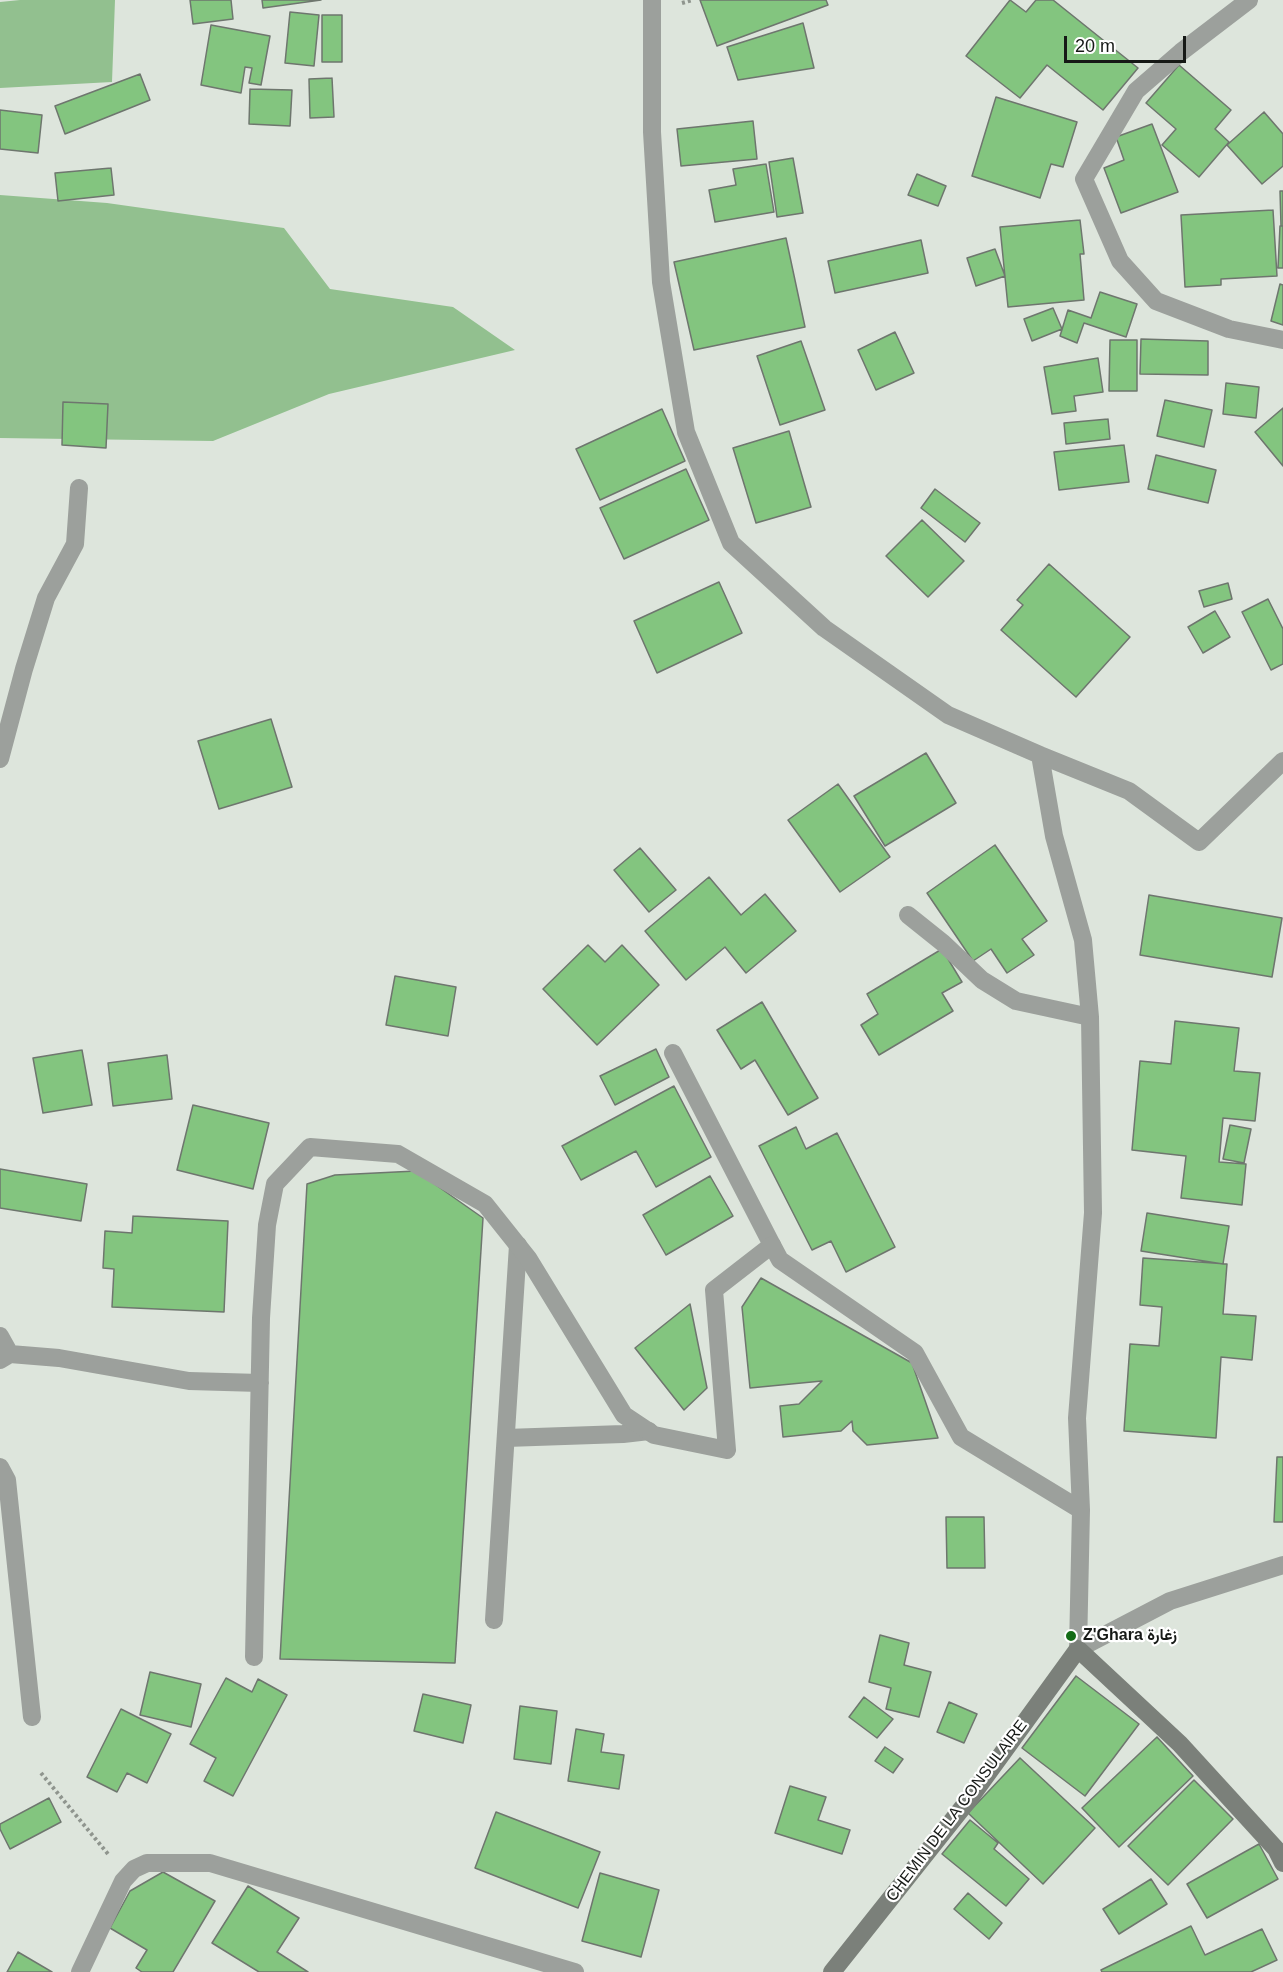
<!DOCTYPE html>
<html>
<head>
<meta charset="utf-8">
<style>
  body { margin:0 }
  #map { position:relative; width:1283px; height:1972px; overflow:hidden; background:#dde5dc; font-family:Helvetica,sans-serif }
  canvas { display:block }
  .scale { position:absolute; left:1064px; top:36px; width:122px; height:27px; box-sizing:border-box; border:3px solid #161916; border-top:0; padding-left:8px; font-size:18px; line-height:21px; white-space:nowrap; color:#161916; -webkit-text-stroke:4px #fff; paint-order:stroke }
</style>
</head>
<body>
<div id="map">
<canvas width="1283" height="1972"></canvas>
<div class="scale">20 m</div>
</div>
<script>
const ctx = document.querySelector('canvas').getContext('2d');
ctx.lineJoin = 'round';
function fill(path, color) { ctx.fillStyle = color; ctx.fill(path, 'evenodd'); }
const toPath = rows => new Path2D(rows.map(r => 'M' + r).join(''));
function stroke(path, color, width, dash) { ctx.strokeStyle = color; ctx.lineWidth = width; ctx.lineCap = dash ? 'butt' : 'round'; ctx.setLineDash(dash || []); ctx.stroke(path); }
function label(font, color, halo, rows, align = 'center') {
  ctx.font = font + ' Helvetica,Vazirmatn,sans-serif'; ctx.lineWidth = 4.5; ctx.setLineDash([]); ctx.textBaseline = 'middle'; ctx.strokeStyle = halo; ctx.fillStyle = color; for (const [text, x, y, turn = 0] of rows) {
    ctx.save(); ctx.translate(x, y); ctx.rotate((+turn || 0) * Math.PI / 180); ctx.textAlign = isNaN(turn) ? turn : align; if (halo) ctx.strokeText(text, 0, 0); ctx.fillText(text, 0, 0); ctx.restore();
  }
}
const green = toPath([
  [20,0,115,0,112,82,0,88,0,2],
  [0,195,107,203,284,228,330,289,453,307,515,350,329,394,213,441,0,438]
]);
const building = toPath([
  [190,0,231,0,233,19,193,24,190,0],
  [262,0,321,0,263,8,262,0],
  [700,0,826,0,828,5,717,46,700,0],
  [1010,0,1026,12,1036,0,1053,0,1138,68,1103,110,1047,65,1020,98,966,56,1010,0],
  [290,12,319,15,314,66,285,63,290,12],
  [322,15,342,15,342,62,322,62,322,15],
  [803,23,814,68,738,80,727,47,803,23],
  [211,25,270,36,261,85,249,83,252,68,245,67,241,93,201,85,211,25],
  [1179,65,1231,110,1215,129,1229,142,1199,177,1162,145,1176,129,1146,103,1179,65],
  [140,74,150,100,65,134,55,106,140,74],
  [332,78,334,117,310,118,309,79,332,78],
  [250,89,292,90,290,126,249,124,250,89],
  [996,97,1077,122,1063,167,1051,164,1040,198,972,176,996,97],
  [0,110,42,115,38,153,0,149,0,110],
  [1264,112,1283,134,1283,166,1262,184,1227,145,1264,112],
  [753,121,757,159,681,166,677,129,753,121],
  [1152,124,1178,192,1121,213,1104,168,1124,160,1116,137,1152,124],
  [793,158,803,213,777,217,769,162,793,158],
  [766,164,774,212,715,222,709,190,736,185,733,169,766,164],
  [111,168,114,195,58,201,55,173,111,168],
  [917,174,946,186,938,206,908,195,917,174],
  [1280,191,1283,191,1283,226,1281,226,1280,191],
  [1273,210,1277,276,1221,279,1221,285,1185,287,1181,215,1273,210],
  [1080,220,1084,254,1080,254,1084,300,1008,307,1000,227,1080,220],
  [1280,226,1283,226,1283,268,1278,268,1280,226],
  [786,238,805,327,694,350,674,262,786,238],
  [921,240,928,273,835,293,828,261,921,240],
  [995,249,1005,276,976,286,967,258,995,249],
  [1280,284,1283,285,1283,325,1271,321,1280,284],
  [1100,292,1137,304,1126,337,1084,323,1077,343,1060,336,1068,310,1091,318,1100,292],
  [1053,308,1062,329,1032,341,1024,319,1053,308],
  [895,332,914,373,876,390,858,350,895,332],
  [1141,339,1208,341,1208,375,1140,374,1141,339],
  [1110,340,1137,340,1137,391,1109,391,1110,340],
  [801,341,825,410,780,425,757,356,801,341],
  [1098,358,1103,392,1074,396,1076,411,1052,414,1044,367,1098,358],
  [1226,383,1259,387,1256,418,1223,414,1226,383],
  [1165,400,1212,410,1204,447,1157,436,1165,400],
  [63,402,108,404,106,448,62,445,63,402],
  [1283,408,1283,466,1255,432,1283,408],
  [662,409,685,461,600,500,576,449,662,409],
  [1108,419,1110,439,1066,444,1064,423,1108,419],
  [789,431,811,507,756,523,733,448,789,431],
  [1124,445,1129,482,1059,490,1054,452,1124,445],
  [1156,455,1216,470,1208,503,1148,489,1156,455],
  [686,469,709,520,624,559,600,508,686,469],
  [935,489,980,523,965,542,921,508,935,489],
  [922,520,964,561,928,597,886,556,922,520],
  [1049,564,1130,637,1076,697,1001,630,1023,605,1017,600,1049,564],
  [719,582,742,633,657,673,634,621,719,582],
  [1228,583,1232,599,1204,607,1199,591,1228,583],
  [1268,599,1283,629,1283,664,1271,670,1242,612,1268,599],
  [1215,611,1230,637,1203,653,1188,627,1215,611],
  [271,719,292,787,219,809,198,741,271,719],
  [926,753,956,803,885,846,854,796,926,753],
  [838,784,890,857,840,892,788,820,838,784],
  [995,845,1047,921,1022,939,1034,955,1007,973,991,949,973,961,927,893,995,845],
  [640,848,676,890,649,912,614,870,640,848],
  [709,877,741,915,765,894,796,931,746,973,725,947,686,980,645,931,709,877],
  [1149,895,1282,918,1272,977,1140,955,1149,895],
  [588,945,605,962,622,945,659,985,597,1045,543,989,588,945],
  [942,949,962,982,942,993,953,1011,879,1055,861,1025,878,1014,867,994,942,949],
  [395,976,456,987,448,1036,386,1025,395,976],
  [762,1002,818,1098,788,1115,755,1060,741,1069,717,1030,762,1002],
  [1175,1021,1239,1028,1234,1071,1260,1073,1255,1121,1223,1118,1219,1162,1246,1164,1242,1205,1181,1198,1186,1156,1132,1150,1140,1061,1171,1064,1175,1021],
  [656,1049,669,1077,615,1105,600,1076,656,1049],
  [82,1050,92,1105,43,1113,33,1058,82,1050],
  [167,1055,172,1099,113,1106,108,1063,167,1055],
  [674,1086,711,1157,656,1187,636,1151,581,1180,562,1146,674,1086],
  [193,1105,269,1123,253,1189,177,1170,193,1105],
  [1230,1125,1251,1129,1244,1163,1223,1159,1230,1125],
  [796,1127,806,1149,837,1133,895,1247,846,1272,831,1241,812,1250,759,1146,796,1127],
  [0,1169,87,1184,81,1221,0,1208,0,1169],
  [416,1171,483,1218,455,1663,280,1659,307,1184,335,1175,416,1171],
  [710,1176,733,1216,666,1255,643,1215,710,1176],
  [1147,1213,1229,1226,1223,1264,1141,1251,1147,1213],
  [133,1216,228,1221,224,1312,112,1307,114,1269,103,1268,105,1231,132,1233,133,1216],
  [1143,1258,1227,1264,1223,1314,1256,1316,1252,1360,1221,1357,1216,1438,1124,1431,1130,1344,1159,1346,1162,1307,1140,1305,1143,1258],
  [761,1278,912,1363,938,1438,867,1445,853,1431,852,1421,841,1431,783,1437,780,1406,799,1404,822,1381,750,1388,742,1307,761,1278],
  [690,1304,707,1388,684,1410,635,1348,690,1304],
  [1277,1457,1283,1457,1283,1522,1274,1522,1277,1457],
  [946,1517,984,1517,985,1568,947,1568,946,1517],
  [880,1635,909,1643,904,1665,931,1672,919,1717,886,1709,891,1688,869,1682,880,1635],
  [150,1672,201,1684,191,1727,140,1715,150,1672],
  [1076,1676,1139,1724,1085,1796,1022,1748,1076,1676],
  [226,1678,252,1692,258,1679,287,1695,233,1796,204,1781,216,1758,190,1744,226,1678],
  [423,1694,471,1705,463,1743,414,1731,423,1694],
  [864,1697,893,1719,877,1738,849,1717,864,1697],
  [949,1702,977,1714,964,1743,937,1732,949,1702],
  [520,1706,557,1711,551,1764,514,1759,520,1706],
  [121,1709,171,1734,147,1783,127,1773,117,1792,87,1777,121,1709],
  [576,1729,604,1734,601,1752,624,1755,619,1789,568,1781,576,1729],
  [1157,1737,1193,1776,1119,1847,1082,1808,1157,1737],
  [885,1747,903,1759,893,1773,875,1761,885,1747],
  [1020,1758,1095,1828,1043,1884,968,1813,1020,1758],
  [1194,1780,1233,1819,1168,1885,1128,1846,1194,1780],
  [790,1786,826,1797,818,1820,850,1830,842,1854,775,1833,790,1786],
  [49,1798,61,1822,10,1849,0,1829,0,1824,49,1798],
  [496,1812,600,1852,578,1908,475,1868,496,1812],
  [970,1820,998,1843,994,1849,1029,1879,1006,1906,942,1854,970,1820],
  [1259,1844,1278,1879,1207,1918,1187,1884,1259,1844],
  [163,1872,215,1901,173,1972,142,1972,136,1968,147,1950,110,1928,130,1891,163,1872],
  [600,1873,659,1890,641,1957,582,1941,600,1873],
  [1151,1879,1167,1904,1119,1934,1103,1909,1151,1879],
  [248,1886,299,1918,277,1952,308,1972,259,1972,212,1943,248,1886],
  [968,1893,1002,1923,989,1939,954,1909,968,1893],
  [1191,1926,1205,1955,1262,1929,1277,1960,1251,1972,1102,1972,1101,1970,1191,1926],
  [18,1952,52,1972,7,1972,18,1952]
]);
const path = toPath([
  [682,3,693,0],
  [41,1773,108,1854]
]);
const lane = toPath([
  [673,1053,772,1245],
  [506,1438,623,1434,649,1431],
  [0,1467,7,1480,32,1717],
  [494,1620,518,1245]
]);
const street = toPath([
  [652,0,652,132,661,282,686,432,731,543,824,628,948,715,1040,755,1054,836,1083,940,1090,1017,1093,1213,1077,1418,1081,1510,1078,1649,1170,1601,1283,1565],
  [1249,0,1181,52,1136,91,1084,179,1120,261,1156,301,1229,329,1283,340],
  [1040,755,1129,791,1199,842,1283,761],
  [0,759,24,669,46,598,75,544,79,488],
  [908,915,943,943,982,980,1016,1001,1090,1017],
  [0,1336,10,1354],
  [0,1360,10,1354,59,1358,189,1381,260,1383],
  [254,1657,261,1318,267,1225,275,1184,310,1147,398,1154,485,1204,528,1258,624,1415,654,1435,727,1450,714,1290,772,1245,780,1260,915,1353,961,1437,1081,1510],
  [80,1972,123,1881,134,1869,147,1863,210,1863,575,1972]
]);
const secondary = toPath([
  [832,1972,967,1802,1078,1649,1180,1744,1276,1849,1283,1863]
]);
const markers = [
  [1071,1636,6,"#136c16"]
];
const poiNames = [
  ["Z'Ghara زغارة",1083,1636]
];
const streetNames = [
  ["CHEMIN DE LA CONSULAIRE",957,1811,-53]
];
fill(green, '#92c08f');
fill(building, '#83c57f');
stroke(building, '#6e766e', 1.5);
stroke(path, '#8f958e', 4, [3, 3]);
stroke(lane, '#9ca09c', 18);
stroke(street, '#9ca09c', 18);
stroke(secondary, '#7b807a', 18);
for (const [x, y, r, color] of markers) { const dot = new Path2D(); dot.arc(x, y, r, 0, 2 * Math.PI); ctx.fillStyle = color; ctx.fill(dot); stroke(dot, '#fff', 2); }
label('bold 16px', '#161916', '#fff', poiNames, 'left');
label('16px', '#161916', '#fff', streetNames);
</script>
</body>
</html>
